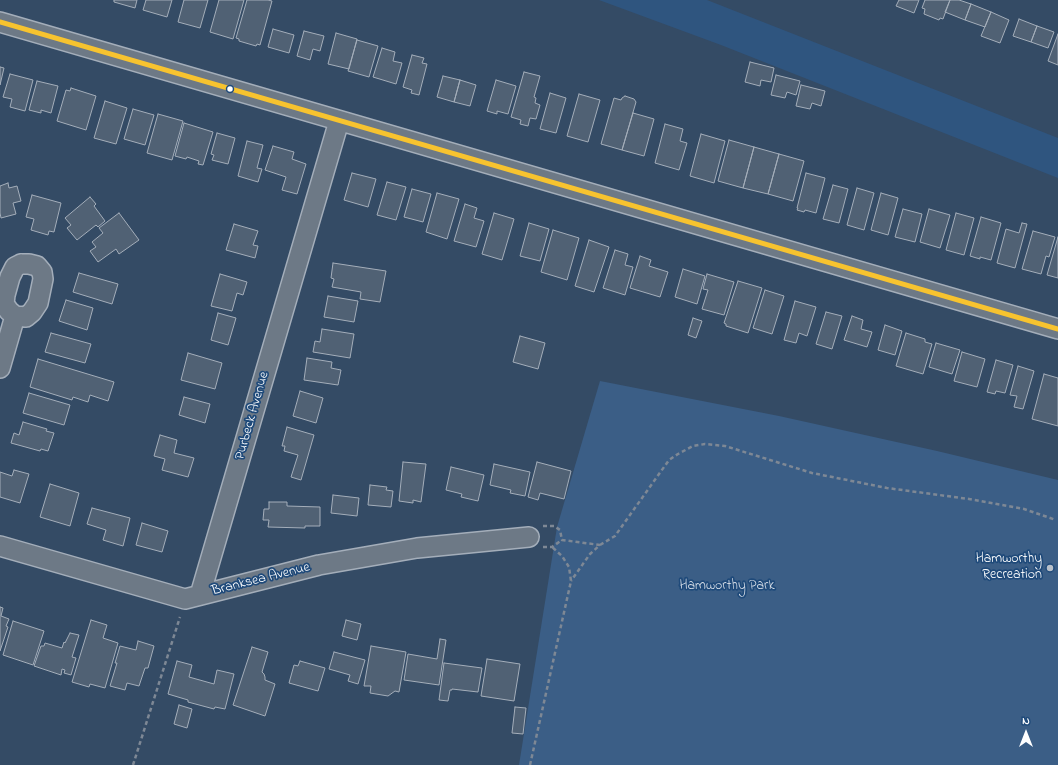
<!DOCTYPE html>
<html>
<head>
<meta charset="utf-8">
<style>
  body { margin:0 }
  #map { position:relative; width:1058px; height:765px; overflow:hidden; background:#344b65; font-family:"Indie Flower",sans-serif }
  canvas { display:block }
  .north { position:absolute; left:1006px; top:713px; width:40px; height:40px; -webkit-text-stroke:3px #1f4a7a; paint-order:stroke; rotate:0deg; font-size:11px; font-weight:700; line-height:16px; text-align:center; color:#fff }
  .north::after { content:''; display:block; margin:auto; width:14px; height:18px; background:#fff; clip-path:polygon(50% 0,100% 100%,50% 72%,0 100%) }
</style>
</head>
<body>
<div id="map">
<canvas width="1058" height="765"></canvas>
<div class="north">N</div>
</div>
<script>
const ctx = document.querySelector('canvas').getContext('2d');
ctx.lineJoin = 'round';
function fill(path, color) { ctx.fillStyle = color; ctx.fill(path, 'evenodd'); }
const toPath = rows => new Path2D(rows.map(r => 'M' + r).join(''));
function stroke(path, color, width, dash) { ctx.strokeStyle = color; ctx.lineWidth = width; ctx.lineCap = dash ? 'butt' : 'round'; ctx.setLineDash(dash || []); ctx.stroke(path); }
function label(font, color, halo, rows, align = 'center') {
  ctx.font = font + ' "Indie Flower",sans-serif'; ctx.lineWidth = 3.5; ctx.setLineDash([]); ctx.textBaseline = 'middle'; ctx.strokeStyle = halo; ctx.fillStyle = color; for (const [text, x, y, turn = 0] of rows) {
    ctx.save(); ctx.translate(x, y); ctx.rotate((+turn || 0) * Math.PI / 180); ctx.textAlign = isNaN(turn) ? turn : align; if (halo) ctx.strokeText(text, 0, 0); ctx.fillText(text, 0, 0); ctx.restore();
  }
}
const built = toPath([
  [599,0,707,0,1058,138,1058,178,721,45]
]);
const green = toPath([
  [600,381,779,416,937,451,1058,480,1058,765,519,765,557,527]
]);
const building = toPath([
  [114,0,137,0,135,8,114,2,114,0],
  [146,0,172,0,167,17,143,10,146,0],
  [184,0,208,0,200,28,178,22,184,0],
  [219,0,244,0,233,39,210,32,219,0],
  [247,0,268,0,272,1,260,45,257,44,256,46,239,41,239,39,236,38,247,0],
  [899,0,919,0,914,13,896,6,899,0],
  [925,0,950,0,943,19,940,18,939,20,924,14,925,9,922,8,925,0],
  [950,0,959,0,971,4,965,20,945,12,950,0],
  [971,4,991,12,985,27,965,20,971,4],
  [991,12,1009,20,1000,43,981,36,991,12],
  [1019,19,1037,26,1031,42,1013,36,1019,19],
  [1037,26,1054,32,1048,48,1031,42,1037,26],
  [273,29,294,35,289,53,268,47,273,29],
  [304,31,324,36,320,51,313,49,310,60,297,56,304,31],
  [336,33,357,39,349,69,328,64,336,33],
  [1058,34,1058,65,1048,61,1058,34],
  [357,40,378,46,369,77,348,71,357,40],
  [382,48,395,52,393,61,402,63,396,84,373,77,382,48],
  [412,55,424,58,422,63,427,64,419,95,411,93,412,90,403,87,412,55],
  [750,62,774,68,771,82,761,80,760,86,745,82,750,62],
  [0,67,4,68,0,85,0,67],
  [524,72,540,76,534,97,536,98,535,103,540,105,536,119,530,118,528,126,520,124,521,120,511,117,524,72],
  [10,74,33,80,25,111,10,107,12,99,3,97,10,74],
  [776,75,800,81,796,95,787,92,785,98,771,95,776,75],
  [443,76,460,80,454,102,437,97,443,76],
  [460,80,476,85,470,106,454,102,460,80],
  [496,80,516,86,508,114,497,111,497,114,487,111,496,80],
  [37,81,58,86,51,113,41,110,41,113,29,110,37,81],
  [801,85,825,91,821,106,812,103,810,109,796,106,801,85],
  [71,88,96,96,86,130,57,121,66,90,70,91,71,88],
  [550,93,566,98,556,133,540,129,550,93],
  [579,94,600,100,588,142,567,136,579,94],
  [625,96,634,99,636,102,622,150,601,144,614,98,621,100,622,98,625,96],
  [105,101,127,108,116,144,94,138,105,101],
  [133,109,154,115,145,145,124,139,133,109],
  [633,113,654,119,644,156,622,150,633,113],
  [158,114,183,121,172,160,147,153,158,114],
  [184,123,213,132,203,165,198,164,199,161,187,157,186,159,175,156,184,123],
  [665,124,683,129,680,141,687,143,679,170,655,163,665,124],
  [217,133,235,138,228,164,212,160,214,155,211,154,217,133],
  [701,134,725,141,714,183,690,176,701,134],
  [729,140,754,147,743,188,718,181,729,140],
  [247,141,263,145,257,168,262,169,258,182,238,176,247,141],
  [273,146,294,152,292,159,306,164,297,194,282,190,286,177,265,170,273,146],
  [754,147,779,154,768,194,743,188,754,147],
  [779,154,804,161,793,201,768,194,779,154],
  [352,173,376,179,368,207,344,200,352,173],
  [806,173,825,178,816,213,805,210,804,212,797,210,798,208,797,208,806,173],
  [387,182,406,187,396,220,377,215,387,182],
  [8,183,9,188,17,186,21,201,13,203,16,214,1,218,0,213,0,186,8,183],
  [833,185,848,189,839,223,823,219,833,185],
  [857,188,874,193,864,230,847,225,857,188],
  [412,189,431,194,423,222,404,217,412,189],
  [437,193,459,199,447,239,426,232,437,193],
  [881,193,898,198,888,235,871,230,881,193],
  [32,195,61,203,54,232,49,231,48,235,31,230,34,219,26,217,32,195],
  [90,197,96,204,94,206,105,221,98,227,96,225,77,240,67,228,71,225,65,218,90,197],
  [465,204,477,208,474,218,484,221,476,247,454,241,465,204],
  [903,209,922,214,915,242,895,237,903,209],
  [929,209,950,215,940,248,920,242,929,209],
  [119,213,139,240,119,254,116,249,98,262,90,251,96,247,92,242,103,233,99,228,119,213],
  [494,213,514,219,502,260,482,254,494,213],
  [956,213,974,218,964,255,946,250,956,213],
  [981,217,1001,223,991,260,980,257,980,259,970,256,981,217],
  [529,223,549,229,540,261,520,256,529,223],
  [1022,223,1027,224,1015,268,997,263,1006,229,1019,233,1022,223],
  [234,224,258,231,253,245,258,246,255,258,226,250,234,224],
  [553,230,579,238,567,280,541,272,553,230],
  [1033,231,1055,237,1049,257,1046,256,1041,274,1022,269,1033,231],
  [1058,237,1058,278,1047,275,1058,237],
  [589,240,609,247,594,292,575,286,589,240],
  [615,250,628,254,625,265,633,267,625,295,603,288,615,250],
  [640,256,651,260,649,266,668,272,660,297,630,288,640,256],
  [333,263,386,271,380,302,360,299,361,292,332,287,334,279,331,278,333,263],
  [683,269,705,276,697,304,675,297,683,269],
  [79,273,118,284,112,304,73,292,79,273],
  [220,274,247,282,243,295,237,293,232,311,211,306,220,274],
  [707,274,734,282,724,315,702,309,708,290,703,289,707,274],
  [738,281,762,288,748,333,726,326,726,324,724,323,738,281],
  [765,290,784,296,772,334,753,328,765,290],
  [328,296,358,301,354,322,324,317,328,296],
  [66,300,93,308,87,330,59,321,66,300],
  [795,301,816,307,807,336,799,333,796,343,784,340,795,301],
  [826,312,842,316,832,349,816,344,826,312],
  [218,313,236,318,228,345,211,340,218,313],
  [852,316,863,320,861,329,872,332,867,347,844,340,852,316],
  [693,318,702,321,696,338,688,335,693,318],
  [885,325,902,331,895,355,878,350,885,325],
  [322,329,354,334,350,358,313,352,315,341,320,342,322,329],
  [51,333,91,344,85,363,45,352,51,333],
  [906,333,925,339,925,342,932,344,923,374,896,366,906,333],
  [520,336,545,343,538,369,513,362,520,336],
  [936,343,960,350,952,374,929,367,936,343],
  [962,352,985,359,977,387,954,381,962,352],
  [188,353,222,363,215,389,181,380,188,353],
  [307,358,332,362,331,368,341,370,338,385,304,380,307,358],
  [38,359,114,382,108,401,90,395,88,402,73,397,72,400,30,387,38,359],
  [996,360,1013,365,1005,393,996,391,995,394,987,392,996,360],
  [1018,366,1034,371,1023,409,1014,407,1017,396,1010,395,1018,366],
  [1044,374,1058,378,1058,426,1032,419,1044,374],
  [300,391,323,398,316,423,293,416,300,391],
  [29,393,70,405,64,425,23,413,29,393],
  [184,397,210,404,205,423,179,415,184,397],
  [23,422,47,429,46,431,54,433,48,451,41,449,40,451,11,443,14,433,19,435,23,422],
  [287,427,314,435,301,480,291,477,298,455,284,451,285,446,282,446,287,427],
  [160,435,177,440,174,453,194,458,188,477,162,470,165,459,154,456,160,435],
  [403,462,426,464,421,502,413,500,413,503,399,501,403,462],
  [537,462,571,471,564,499,540,493,538,500,528,497,537,462],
  [494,464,530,472,525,496,510,493,511,490,490,485,494,464],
  [451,467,484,475,478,501,461,497,462,494,446,490,451,467],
  [14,470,29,474,20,503,0,497,0,472,12,476,14,470],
  [50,484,79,493,70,526,40,517,50,484],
  [370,485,387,487,386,490,393,491,391,507,368,505,370,485],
  [333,495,359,498,357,516,331,513,333,495],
  [269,502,287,502,287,506,320,507,320,526,305,526,305,528,268,527,269,520,263,520,264,509,269,509,269,502],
  [92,508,130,518,123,546,103,540,106,530,87,524,92,508],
  [142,523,168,531,162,552,136,545,142,523],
  [0,607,3,608,1,616,9,619,6,626,8,627,0,651,0,607],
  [91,620,107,625,103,638,118,643,105,688,90,684,89,687,72,682,91,620],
  [346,620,361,624,357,640,342,636,346,620],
  [13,621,44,631,33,665,3,655,13,621],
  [70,633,79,635,72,657,76,658,71,675,64,673,65,670,62,669,61,675,34,666,41,646,44,646,45,643,62,648,64,642,65,643,70,633],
  [440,639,446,640,439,685,404,680,408,654,437,659,440,639],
  [138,641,154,646,148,668,145,668,139,686,127,683,125,690,110,686,117,663,115,663,120,646,136,650,138,641],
  [371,646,406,652,399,692,395,691,388,696,370,693,371,686,364,686,371,646],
  [252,647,268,652,262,672,264,674,265,677,265,680,275,684,265,716,233,705,252,647],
  [334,652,365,660,358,684,348,681,350,675,329,669,334,652],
  [487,659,520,664,514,701,481,696,487,659],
  [177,661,192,665,189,677,214,684,217,670,234,674,225,709,215,707,214,709,188,702,188,700,168,694,177,661],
  [300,661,325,668,318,691,289,683,294,665,298,666,300,661],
  [444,663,482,668,478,692,452,689,452,690,450,690,448,701,439,700,444,663],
  [179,705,192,709,187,728,174,724,179,705],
  [515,707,526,708,523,734,512,733,515,707]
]);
const path = toPath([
  [543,526,554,526,560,530,562,540,600,545,590,554,571,581],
  [600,545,615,536,669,460,678,454,693,446,705,444,725,446,812,473,887,488,969,499,1024,509,1056,520],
  [543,547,552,547,562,540],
  [133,765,180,617],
  [530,765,571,581,569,567,562,556,552,547]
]);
const minor = toPath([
  [0,22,1058,329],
  [21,264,29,264,37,266,42,272,43,279,38,303,32,312,26,317,15,316,9,311,4,304,5,295,10,277,15,267,21,264],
  [0,368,15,316],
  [0,546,185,599,319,565,417,548,529,537],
  [200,595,339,121]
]);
const bus1 = toPath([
  [0,22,1058,329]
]);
const markers = [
  [230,89,3.5,"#fff"],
  [1050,568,4,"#b8c0c9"]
];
const streetNames = [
  ["Purbeck Avenue",253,416,-74],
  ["Branksea Avenue",261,580,-14]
];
const poiNames = [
  ["Hamworthy",1042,560],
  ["Recreation",1042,576]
];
const parkNames = [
  ["Hamworthy Park",727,587]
];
fill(built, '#2f557f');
fill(green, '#3b5e86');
fill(building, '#506174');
stroke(building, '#a4aeba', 1);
stroke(minor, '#a4aeba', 22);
stroke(path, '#7e8895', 2.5, [4, 3]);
stroke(minor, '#6d7986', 19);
stroke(bus1, '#f7c32f', 5);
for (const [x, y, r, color] of markers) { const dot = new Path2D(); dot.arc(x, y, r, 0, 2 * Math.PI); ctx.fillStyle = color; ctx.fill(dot); stroke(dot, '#1f4a7a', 1.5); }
label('14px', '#fff', '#1f4a7a', streetNames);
label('14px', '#fff', '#1f4a7a', poiNames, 'right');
label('14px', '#d8dfe8', '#1f4a7a', parkNames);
</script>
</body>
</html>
